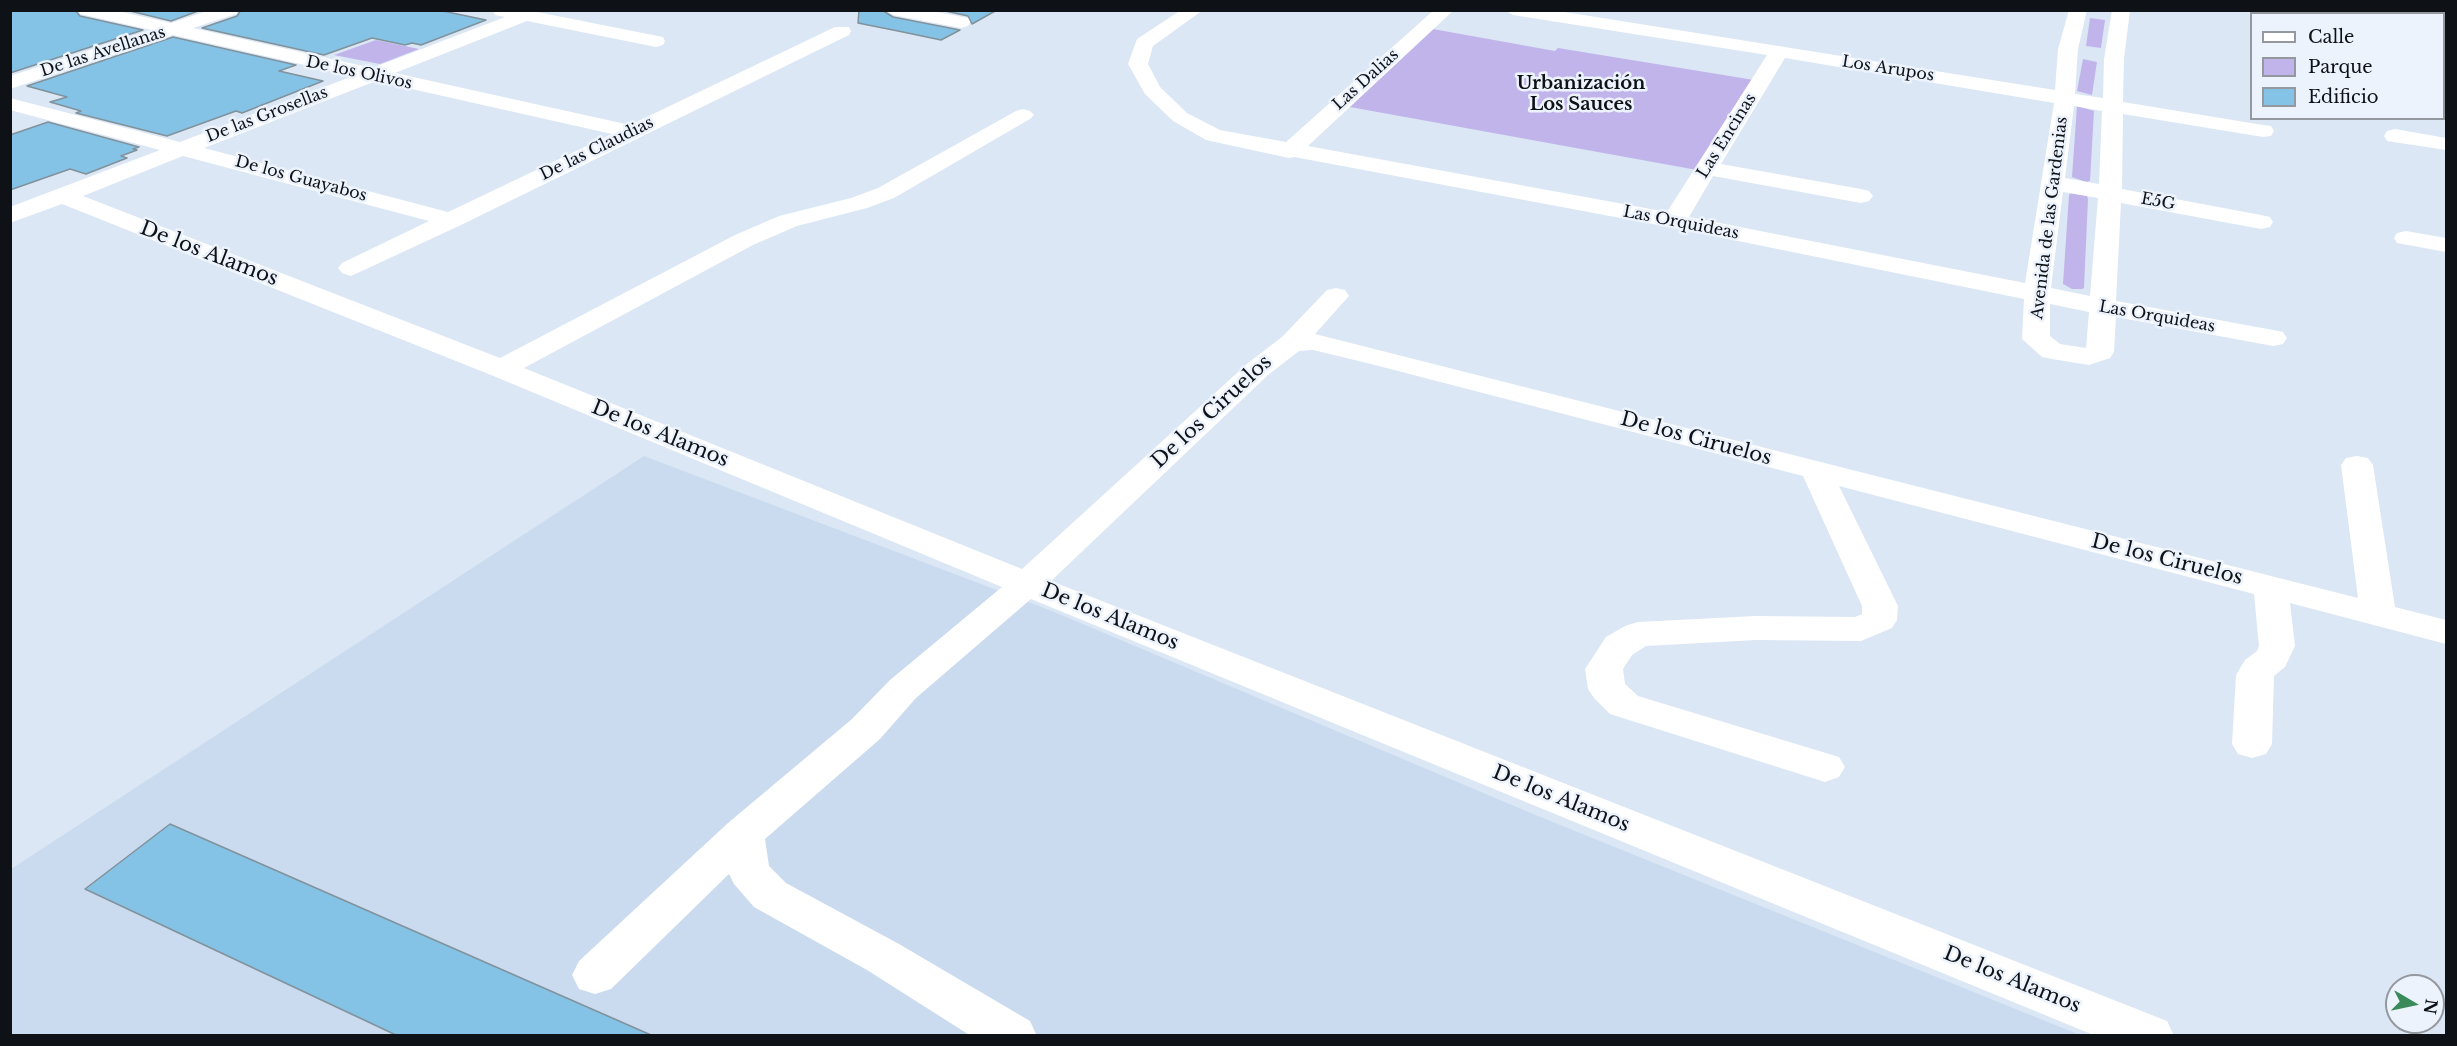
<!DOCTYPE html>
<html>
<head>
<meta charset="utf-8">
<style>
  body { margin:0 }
  #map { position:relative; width:2457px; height:1046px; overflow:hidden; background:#dbe7f5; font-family:"Libre Baskerville",serif }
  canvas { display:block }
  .frame { position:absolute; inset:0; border:12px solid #0e1217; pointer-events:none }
  .legend { position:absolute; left:2250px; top:12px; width:195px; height:108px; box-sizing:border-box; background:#edf3fc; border:2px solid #9499a0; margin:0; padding:8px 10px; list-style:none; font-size:18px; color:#0e1217 }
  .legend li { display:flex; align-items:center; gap:12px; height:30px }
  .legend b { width:30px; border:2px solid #9499a0 }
  .north { position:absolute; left:2385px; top:974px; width:60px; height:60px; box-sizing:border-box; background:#edf3fc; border:2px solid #9499a0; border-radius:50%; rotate:99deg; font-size:16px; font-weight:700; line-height:24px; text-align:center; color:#0e1217 }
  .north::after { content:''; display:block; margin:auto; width:21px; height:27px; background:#3a8a5a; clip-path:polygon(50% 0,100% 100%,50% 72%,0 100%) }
</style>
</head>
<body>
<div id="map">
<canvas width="2457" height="1046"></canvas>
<div class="frame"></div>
<ul class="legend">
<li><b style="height:8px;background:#fff"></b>Calle</li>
<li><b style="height:16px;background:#c1b4eb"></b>Parque</li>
<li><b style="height:16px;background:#84c2e6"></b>Edificio</li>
</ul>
<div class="north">N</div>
</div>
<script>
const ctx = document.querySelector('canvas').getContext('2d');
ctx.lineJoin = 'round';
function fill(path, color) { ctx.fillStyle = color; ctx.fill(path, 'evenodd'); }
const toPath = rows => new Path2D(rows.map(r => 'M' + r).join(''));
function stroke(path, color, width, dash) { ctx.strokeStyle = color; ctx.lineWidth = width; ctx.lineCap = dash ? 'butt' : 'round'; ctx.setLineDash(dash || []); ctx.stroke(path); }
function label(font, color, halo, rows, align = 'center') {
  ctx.font = font + ' "Libre Baskerville",serif'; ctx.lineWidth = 5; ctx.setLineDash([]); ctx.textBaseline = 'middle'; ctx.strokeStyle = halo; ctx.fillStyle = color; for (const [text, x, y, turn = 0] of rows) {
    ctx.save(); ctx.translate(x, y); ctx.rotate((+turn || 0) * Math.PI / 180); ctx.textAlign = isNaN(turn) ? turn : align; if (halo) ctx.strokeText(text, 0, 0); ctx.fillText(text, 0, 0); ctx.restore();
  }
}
const built = toPath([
  [644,456,1052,611,1538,816,2080,1035,11,1036,11,869]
]);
const green = toPath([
  [2090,18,2105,20,2101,48,2086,46],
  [1433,29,1555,51,1558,48,1754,80,1697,170,1339,105],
  [376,40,419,49,380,64,334,55],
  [2083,59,2097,62,2092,95,2077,91],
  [2077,106,2094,111,2090,181,2086,182,2072,177],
  [2071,193,2087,196,2088,199,2084,288,2082,289,2072,289,2063,284,2069,195]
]);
const building = toPath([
  [10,10,75,10,80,16,143,30,10,73,10,10],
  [126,10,201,10,171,21,126,10],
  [241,10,438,10,486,20,421,45,412,43,405,45,372,38,324,55,202,28,237,16,241,10],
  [859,10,882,10,893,17,960,30,941,40,898,31,858,23,859,10],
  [941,10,997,10,972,24,968,16,941,10],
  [173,37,296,65,279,71,323,81,242,113,236,111,167,136,76,113,81,111,50,102,67,97,27,86,173,37],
  [48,122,139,147,133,149,137,150,121,156,127,158,86,174,70,169,10,190,10,135,48,122],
  [170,824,651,1035,396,1035,85,889,170,824]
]);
const minor = toPath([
  [77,10,113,10,171,23,210,10,239,10,236,14,193,28,372,68,505,17,495,15,492,10,527,10,663,37,665,41,663,45,656,47,527,21,395,73,630,125,835,27,849,27,851,31,849,35,461,225,351,276,342,273,338,268,342,263,429,221,183,156,83,196,500,358,735,235,779,216,851,198,878,188,1016,111,1023,109,1030,111,1034,115,1030,119,894,198,867,208,797,226,753,245,524,368,1022,569,1248,363,1282,337,1327,290,1336,288,1345,290,1349,296,1315,334,2358,598,2341,465,2346,458,2357,456,2368,458,2373,465,2395,607,2446,620,2446,644,2290,603,2295,646,2285,667,2274,676,2272,744,2266,754,2252,758,2238,754,2232,744,2236,675,2245,660,2257,651,2259,646,2254,594,1839,486,1898,606,1897,620,1892,628,1861,641,1756,640,1646,646,1632,655,1623,669,1625,684,1638,696,1839,757,1845,767,1839,777,1825,782,1610,714,1594,698,1588,689,1585,669,1606,637,1625,626,1638,622,1756,616,1855,617,1862,614,1862,606,1803,476,1371,364,1313,350,1299,351,1268,375,1051,581,2167,1021,2174,1036,2096,1036,1031,599,916,698,880,739,765,839,769,866,786,883,899,944,1030,1021,1037,1036,971,1036,867,970,754,907,734,884,729,874,611,989,595,994,579,989,572,975,579,961,728,823,852,719,890,680,1002,587,491,375,62,204,10,223,10,207,160,150,10,110,10,98,180,142,353,76,173,35,10,89,10,76,151,30,80,14,77,10],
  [376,81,612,134,448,212,204,148,376,81],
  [884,10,927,10,968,18,970,22,968,26,961,28,893,15,884,10],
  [1181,10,1203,10,1153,46,1148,64,1160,87,1187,113,1220,130,1286,142,1434,10,1454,10,1308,146,1667,212,1767,55,1513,15,1504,10,1552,10,2055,90,2058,49,2069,10,2087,10,2078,49,2075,94,2103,98,2104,59,2112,10,2130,10,2124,59,2123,102,2263,125,2271,126,2274,131,2271,136,2263,137,2123,114,2122,189,2261,215,2270,217,2273,222,2270,227,2261,229,2121,203,2116,301,2273,330,2283,332,2287,338,2283,344,2273,346,2116,317,2114,352,2110,358,2089,365,2052,359,2042,357,2022,339,2024,299,1674,228,1294,157,1289,158,1206,140,1173,121,1145,94,1128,64,1137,39,1181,10],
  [1785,58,2054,103,2025,283,1689,217,1713,176,1861,203,1869,201,1873,196,1869,191,1861,189,1721,164,1785,58],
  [2074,106,2102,111,2099,184,2065,178,2074,106],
  [2063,192,2098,198,2090,296,2051,288,2063,192],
  [2050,304,2089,312,2086,348,2060,344,2050,336,2050,304],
  [2444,62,2446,62,2446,74,2444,74,2444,62],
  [2395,129,2446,138,2446,150,2387,141,2384,136,2387,131,2395,129],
  [2406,231,2446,238,2446,252,2397,243,2394,238,2397,233,2406,231]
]);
const farStreetnames = [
  ["De las Avellanas",103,52,-18],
  ["Los Arupos",1888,69,9],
  ["De los Olivos",359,73,12],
  ["Las Dalias",1366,80,-42],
  ["De las Grosellas",267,115,-21],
  ["Las Encinas",1727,136,-58],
  ["De las Claudias",597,149,-26],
  ["De los Guayabos",301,179,15],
  ["E5G",2158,202,11],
  ["Avenida de las Gardenias",2050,218,-83],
  ["Las Orquideas",1681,223,11],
  ["Las Orquideas",2157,317,10]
];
const farQuarternames = [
  ["Urbanización",1581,84],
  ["Los Sauces",1581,105]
];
const streetNames = [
  ["De los Alamos",209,254,21],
  ["De los Ciruelos",1212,412,-43],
  ["De los Alamos",660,434,22],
  ["De los Ciruelos",1696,439,15],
  ["De los Ciruelos",2167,560,14],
  ["De los Alamos",1110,617,22],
  ["De los Alamos",1561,799,22],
  ["De los Alamos",2012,980,22]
];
fill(built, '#cbdbef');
fill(green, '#c1b4eb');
fill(building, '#84c2e6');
stroke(building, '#82929b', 1.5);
fill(minor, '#fff');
label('16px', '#0e1217', '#edf3fc', farStreetnames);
label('bold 18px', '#0e1217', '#edf3fc', farQuarternames);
label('20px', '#0e1217', '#edf3fc', streetNames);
</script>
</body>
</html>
